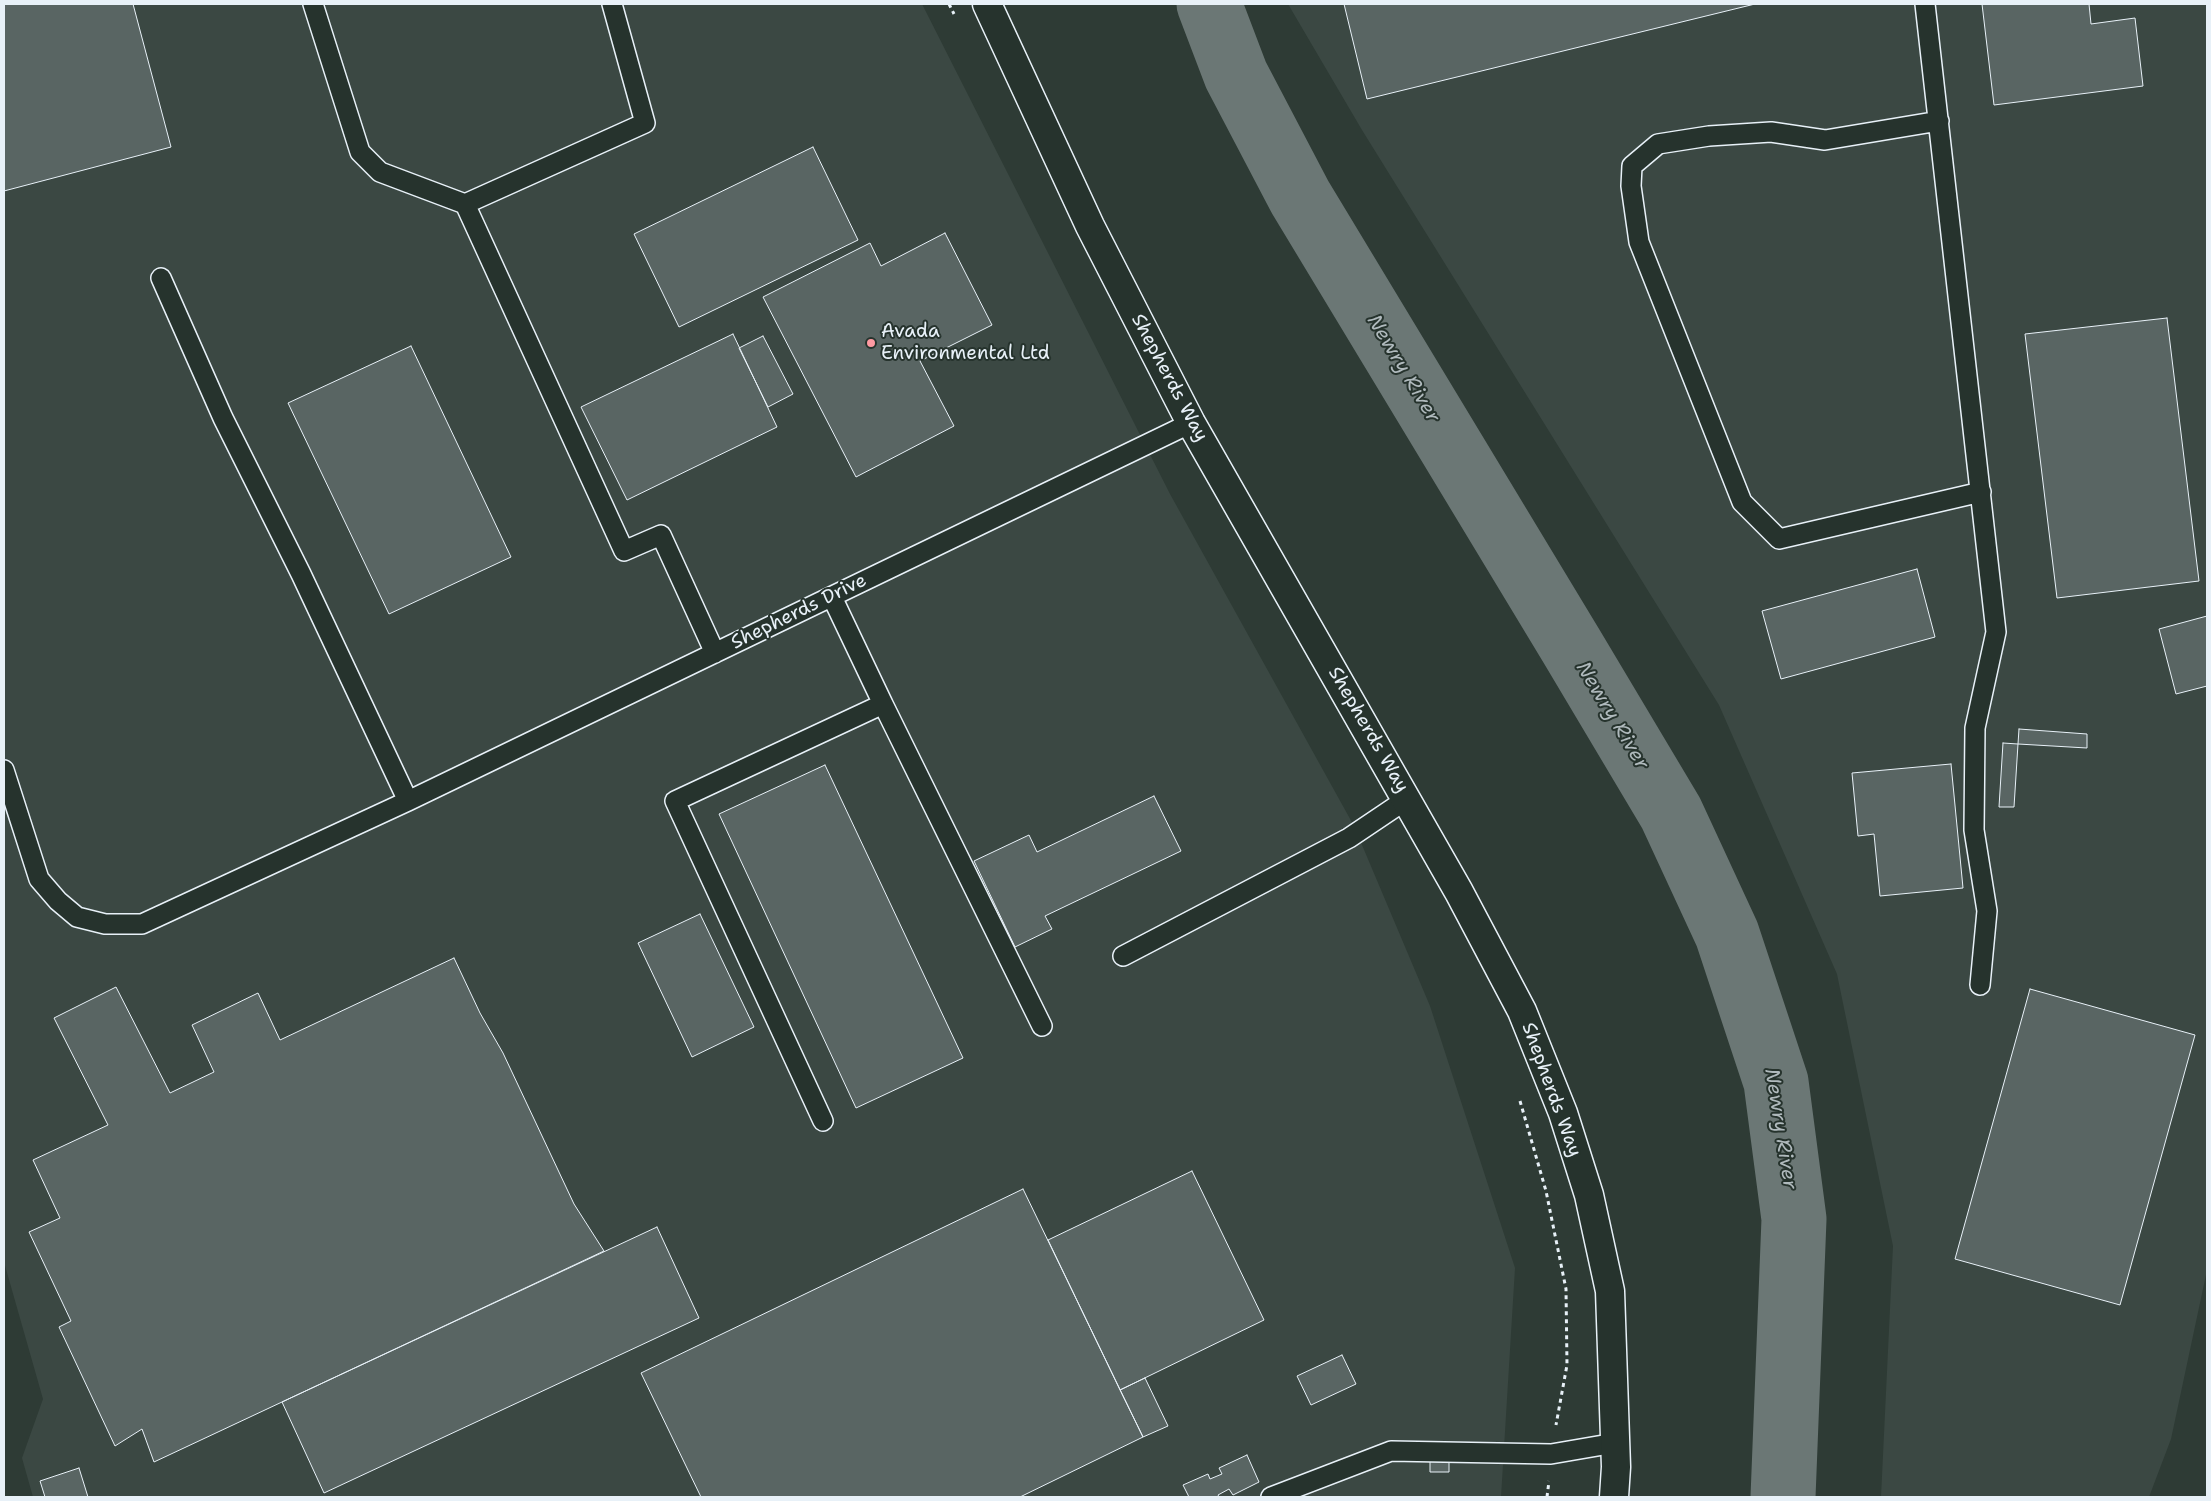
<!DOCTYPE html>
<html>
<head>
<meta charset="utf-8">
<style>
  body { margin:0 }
  #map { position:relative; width:2211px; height:1501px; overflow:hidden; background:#2e3b35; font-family:"Shantell Sans",sans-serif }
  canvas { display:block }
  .frame { position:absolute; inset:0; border:5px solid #e8f1f8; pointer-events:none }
</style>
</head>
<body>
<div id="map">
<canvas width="2211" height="1501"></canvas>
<div class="frame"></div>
</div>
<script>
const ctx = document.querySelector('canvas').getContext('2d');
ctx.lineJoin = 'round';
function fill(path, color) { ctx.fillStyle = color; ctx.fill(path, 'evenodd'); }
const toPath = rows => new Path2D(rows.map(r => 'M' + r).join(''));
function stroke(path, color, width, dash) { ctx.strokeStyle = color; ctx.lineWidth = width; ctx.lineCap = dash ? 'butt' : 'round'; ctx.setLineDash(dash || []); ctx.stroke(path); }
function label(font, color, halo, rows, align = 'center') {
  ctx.font = font + ' "Shantell Sans",sans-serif'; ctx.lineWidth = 4; ctx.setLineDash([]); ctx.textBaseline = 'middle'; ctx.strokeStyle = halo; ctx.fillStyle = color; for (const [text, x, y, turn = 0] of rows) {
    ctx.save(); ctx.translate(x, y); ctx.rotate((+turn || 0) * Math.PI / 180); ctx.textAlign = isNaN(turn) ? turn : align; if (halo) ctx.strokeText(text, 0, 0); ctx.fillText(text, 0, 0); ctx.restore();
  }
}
const built = toPath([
  [4,4,922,4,1170,494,1354,826,1430,1006,1515,1268,1501,1497,33,1497,22,1458,43,1399,4,1262],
  [1288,4,2207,4,2207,1270,2171,1439,2149,1497,1881,1497,1893,1246,1837,974,1719,705,1362,130]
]);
const river = toPath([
  [1209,4,1236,75,1300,197,1572,647,1671,813,1727,934,1776,1082,1794,1219,1783,1497]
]);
const building = toPath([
  [4,4,133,4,171,147,4,191,4,4],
  [1344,4,1755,4,1367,99,1344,4],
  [1982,4,2089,4,2091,24,2135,18,2143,86,1994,105,1982,4],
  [813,147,858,240,679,327,634,234,813,147],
  [945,233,992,325,920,361,954,426,856,477,763,297,870,243,881,266,945,233],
  [2167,318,2199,581,2057,598,2025,334,2167,318],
  [733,334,777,427,627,500,581,407,733,334],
  [763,336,793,394,768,407,739,348,763,336],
  [411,346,511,557,389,614,288,403,411,346],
  [1917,569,1935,637,1781,679,1762,611,1917,569],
  [2207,616,2207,686,2176,694,2159,629,2207,616],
  [2019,729,2087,734,2087,748,2018,744,2019,729],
  [2003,743,2018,744,2014,807,1999,807,2003,743],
  [1951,764,1963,888,1880,896,1874,834,1858,836,1852,773,1951,764],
  [825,765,963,1058,856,1108,719,814,825,765],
  [1154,796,1181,851,1045,916,1052,929,1015,947,974,861,1029,835,1037,852,1154,796],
  [700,914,754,1027,692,1057,638,943,700,914],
  [454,958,480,1013,503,1053,574,1204,604,1251,154,1462,142,1429,115,1446,59,1327,71,1321,29,1232,60,1218,33,1160,108,1125,54,1018,116,987,170,1093,214,1072,192,1025,258,993,280,1040,454,958],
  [2030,989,2195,1035,2120,1305,1955,1259,2030,989],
  [1192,1171,1264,1320,1120,1390,1048,1240,1192,1171],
  [1023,1189,1143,1437,1020,1497,701,1497,641,1373,1023,1189],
  [657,1227,699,1318,324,1493,282,1402,657,1227],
  [1342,1355,1356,1384,1311,1405,1297,1376,1342,1355],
  [1145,1378,1168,1426,1143,1437,1120,1390,1145,1378],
  [1247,1455,1259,1482,1233,1495,1229,1489,1218,1495,1219,1497,1189,1497,1183,1485,1208,1474,1210,1479,1222,1474,1219,1468,1247,1455],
  [1430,1455,1449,1456,1449,1472,1430,1472,1430,1455],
  [79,1468,88,1497,45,1497,40,1481,79,1468]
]);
const path = toPath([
  [949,4,954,14],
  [1520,1101,1546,1191,1566,1289,1567,1365,1556,1425],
  [1547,1497,1549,1481]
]);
const lane = toPath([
  [313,4,360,152,380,172,465,204],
  [612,4,645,123,465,204,624,551,661,535,715,653],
  [1925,4,1996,632,1975,728,1974,830,1987,911,1980,985],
  [1939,121,1825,140,1771,132,1709,136,1658,144,1632,166,1631,186,1639,242,1742,502,1779,539,1981,492],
  [161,278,223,418,301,574,408,801],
  [883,704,1042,1026],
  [4,770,39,879,58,901,77,917,105,924,142,924,408,801,1191,423],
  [1123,956,1349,838,1407,799],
  [823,1121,675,801,883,704,832,597],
  [1271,1497,1391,1451,1551,1454,1615,1443]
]);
const street = toPath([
  [987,4,1090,226,1191,423,1459,892,1522,1011,1563,1113,1589,1195,1610,1291,1616,1467,1614,1497]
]);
const markers = [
  [871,343,5,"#ff9aa2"]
];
const poiNames = [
  ["Avada",881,332],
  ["Environmental Ltd",881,354]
];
const streetNames = [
  ["Shepherds Way",1169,378,62],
  ["Shepherds Drive",799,612,-26],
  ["Shepherds Way",1368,730,60],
  ["Shepherds Way",1551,1090,70]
];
const waterNames = [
  ["Newry River",1403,369,59],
  ["Newry River",1612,716,59],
  ["Newry River",1780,1129,81]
];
fill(built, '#3b4843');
stroke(river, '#6b7775', 65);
fill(building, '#596563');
stroke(building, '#e8f1f8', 1);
stroke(lane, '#e8f1f8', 22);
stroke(street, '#e8f1f8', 31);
stroke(path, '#e8f1f8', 3, [4, 4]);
stroke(lane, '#26332d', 19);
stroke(street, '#26332d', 28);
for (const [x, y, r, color] of markers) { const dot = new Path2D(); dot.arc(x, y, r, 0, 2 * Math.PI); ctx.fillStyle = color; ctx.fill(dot); stroke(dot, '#26332d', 2); }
label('19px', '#e8f1f8', '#26332d', poiNames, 'left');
label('19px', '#e8f1f8', '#26332d', streetNames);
label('italic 20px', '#b0babd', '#26332d', waterNames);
</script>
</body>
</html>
